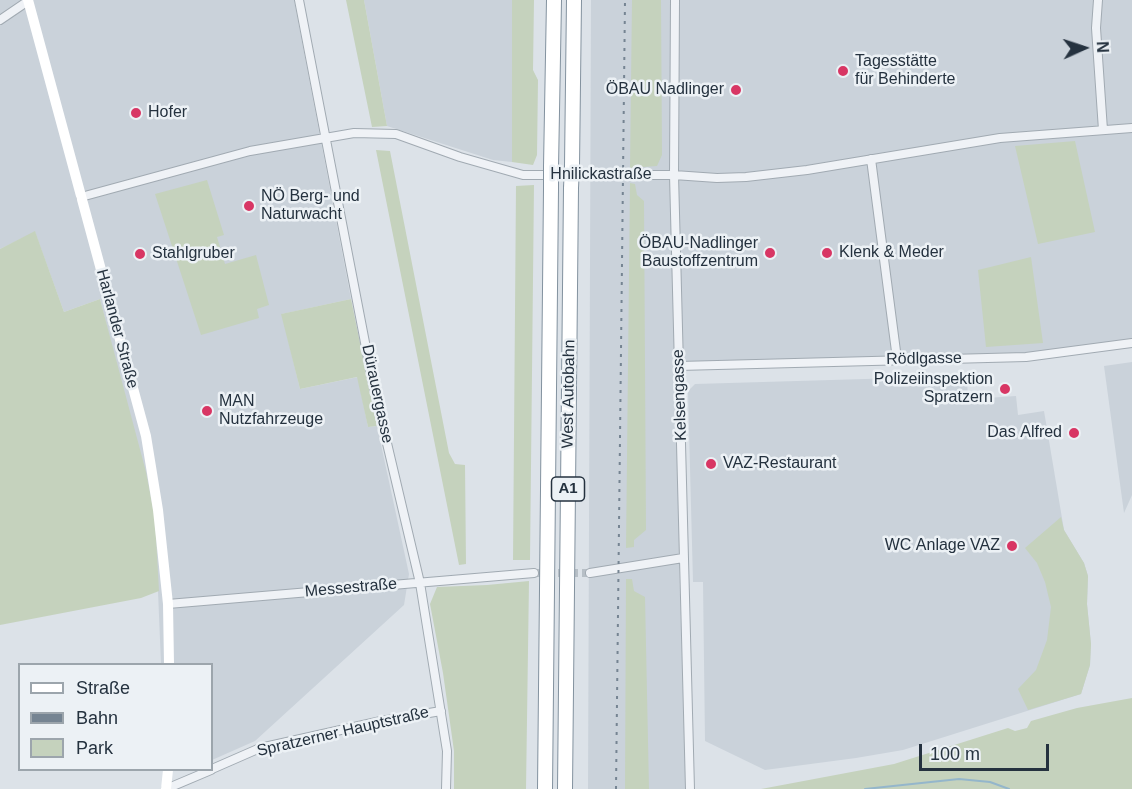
<!DOCTYPE html>
<html>
<head>
<meta charset="utf-8">
<style>
  body { margin:0 }
  #map { position:relative; width:1132px; height:789px; overflow:hidden; background:#dce2e8; font-family:Arial,sans-serif }
  canvas { display:block }
  .legend { position:absolute; left:18px; top:663px; width:195px; height:108px; box-sizing:border-box; background:#ecf1f5; border:2px solid #9ca5ac; margin:0; padding:8px 10px; list-style:none; font-size:18px; color:#25323f }
  .legend li { display:flex; align-items:center; gap:12px; height:30px }
  .legend b { width:30px; border:2px solid #9ca5ac }
  .north { position:absolute; left:1054px; top:18px; width:60px; height:60px; -webkit-text-stroke:4px #ecf1f5; paint-order:stroke; rotate:87deg; font-size:16px; font-weight:700; line-height:24px; text-align:center; color:#25323f }
  .north::after { content:''; display:block; margin:auto; width:21px; height:27px; background:#25323f; clip-path:polygon(50% 0,100% 100%,50% 72%,0 100%) }
  .scale { position:absolute; left:919px; top:744px; width:130px; height:27px; box-sizing:border-box; border:3px solid #25323f; border-top:0; padding-left:8px; font-size:18px; line-height:21px; white-space:nowrap; color:#25323f; -webkit-text-stroke:4px #ecf1f5; paint-order:stroke }
</style>
</head>
<body>
<div id="map">
<canvas width="1132" height="789"></canvas>
<ul class="legend">
<li><b style="height:8px;background:#fff"></b>Straße</li>
<li><b style="height:8px;background:#758492"></b>Bahn</li>
<li><b style="height:16px;background:#c5d2bd"></b>Park</li>
</ul>
<div class="north">N</div>
<div class="scale">100 m</div>
</div>
<script>
const ctx = document.querySelector('canvas').getContext('2d');
ctx.lineJoin = 'round';
function fill(path, color) { ctx.fillStyle = color; ctx.fill(path, 'evenodd'); }
const toPath = rows => new Path2D(rows.map(r => 'M' + r).join(''));
function stroke(path, color, width, dash) { ctx.strokeStyle = color; ctx.lineWidth = width; ctx.lineCap = dash ? 'butt' : 'round'; ctx.setLineDash(dash || []); ctx.stroke(path); }
function label(font, color, halo, rows, align = 'center') {
  ctx.font = font + ' Arial,sans-serif'; ctx.lineWidth = 5; ctx.setLineDash([]); ctx.textBaseline = 'middle'; ctx.strokeStyle = halo; ctx.fillStyle = color; for (const [text, x, y, turn = 0] of rows) {
    ctx.save(); ctx.translate(x, y); ctx.rotate((+turn || 0) * Math.PI / 180); ctx.textAlign = isNaN(turn) ? turn : align; if (halo) ctx.strokeText(text, 0, 0); ctx.fillText(text, 0, 0); ctx.restore();
  }
}
const built = toPath([
  [0,0,294,0,351,299,282,314,300,389,358,377,368,427,377,426,409,574,404,605,255,741,212,760,212,664,161,664,155,519,100,299,64,312,35,232,0,249],
  [364,0,512,0,512,162,493,160,387,126],
  [591,0,1132,0,1132,341,1026,356,679,364,679,562,686,789,588,789],
  [1132,362,1132,495,1124,513,1104,366],
  [967,376,968,403,987,402,987,398,1016,396,1018,415,1044,411,1064,530,1084,563,1088,576,1087,604,1091,644,1090,665,1081,694,903,750,856,758,765,770,705,741,703,582,693,582,688,391,695,384]
]);
const green = toPath([
  [346,0,364,0,387,126,372,127],
  [512,0,534,0,533,70,538,80,537,155,533,165,512,162],
  [632,0,661,0,662,155,657,166,630,168],
  [1075,141,1095,232,1038,244,1015,146],
  [376,150,390,151,449,453,455,464,465,465,466,564,459,565],
  [207,180,224,235,217,237,225,264,256,255,269,305,257,309,259,318,201,335,155,194],
  [630,183,635,184,637,195,644,201,646,530,634,540,634,547,626,548],
  [534,185,530,560,513,560,516,186],
  [35,231,64,312,100,299,146,472,155,519,159,591,141,598,0,625,0,249],
  [1031,257,1043,343,986,347,978,270],
  [351,299,377,426,368,427,357,377,300,389,281,314],
  [1061,517,1064,530,1084,563,1088,576,1087,604,1091,644,1090,665,1081,694,1028,710,1018,689,1036,670,1047,640,1051,607,1045,582,1037,563,1025,548],
  [626,579,632,579,634,591,645,597,649,789,625,789],
  [529,581,526,789,454,789,454,751,443,673,430,604,437,587,487,585],
  [1132,698,1132,789,761,789,894,764,1008,728,1015,731,1027,728,1031,721,1077,708]
]);
const stream = toPath([
  [865,789,959,779,990,782,1009,789]
]);
const minorTunnel = toPath([
  [534,573,590,573]
]);
const minor = toPath([
  [299,0,373,384,420,583,447,751,446,789],
  [675,0,674,175,690,789],
  [1098,0,1096,28,1103,130],
  [0,20,28,1],
  [871,159,897,359],
  [81,197,250,151,354,133,396,134,460,157,523,175,674,175,717,178,746,177,807,170,1000,138,1132,128],
  [679,366,1026,357,1132,343],
  [590,573,683,558],
  [168,604,534,573],
  [212,769,260,748,381,721,441,711],
  [166,789,211,770]
]);
const secondary = toPath([
  [28,0,146,436,158,510,168,604,169,664],
  [166,789,168,770]
]);
const motorway = toPath([
  [572,166,574,0],
  [551,167,554,0],
  [545,789,551,189],
  [565,789,571,188]
]);
const rail = toPath([
  [616,789,625,0]
]);
const motorwayBridge = toPath([
  [571,188,572,166],
  [551,189,551,167]
]);
const markers = [
  [843,71,6,"#d83664"],
  [736,90,6,"#d83664"],
  [136,113,6,"#d83664"],
  [249,206,6,"#d83664"],
  [770,253,6,"#d83664"],
  [827,253,6,"#d83664"],
  [140,254,6,"#d83664"],
  [1005,389,6,"#d83664"],
  [207,411,6,"#d83664"],
  [1074,433,6,"#d83664"],
  [711,464,6,"#d83664"],
  [1012,546,6,"#d83664"]
];
const shields = [
  [568,489,33]
];
const shieldNames = [
  ["A1",568,489]
];
const poiNames = [
  ["Tagesstätte",855,62],
  ["für Behinderte",855,80],
  ["ÖBAU Nadlinger",724,90,"right"],
  ["Hofer",148,113],
  ["NÖ Berg- und",261,197],
  ["Naturwacht",261,215],
  ["ÖBAU-Nadlinger",758,244,"right"],
  ["Baustoffzentrum",758,262,"right"],
  ["Klenk & Meder",839,253],
  ["Stahlgruber",152,254],
  ["Polizeiinspektion",993,380,"right"],
  ["Spratzern",993,398,"right"],
  ["MAN",219,402],
  ["Nutzfahrzeuge",219,420],
  ["Das Alfred",1062,433,"right"],
  ["VAZ-Restaurant",723,464],
  ["WC Anlage VAZ",1000,546,"right"]
];
const streetNames = [
  ["Hnilickastraße",601,175],
  ["Harlander Straße",117,329,75],
  ["Rödlgasse",924,359,-1],
  ["Dürauergasse",377,394,78],
  ["West Autobahn",569,394,-89],
  ["Kelsengasse",680,395,-92],
  ["Messestraße",351,588,-5],
  ["Spratzerner Hauptstraße",343,732,-13]
];
fill(built, '#cad2da');
fill(green, '#c5d2bd');
stroke(stream, '#94b6cb', 2);
stroke(minorTunnel, '#b7bfc6', 8, [8, 4]);
stroke(minor, '#a1aab2', 10);
stroke(motorway, '#83929f', 16);
stroke(minor, '#eff2f6', 8);
stroke(secondary, '#fff', 10);
stroke(motorway, '#fff', 14);
stroke(rail, '#758492', 2, [3, 6]);
stroke(motorwayBridge, '#83929f', 16, []);
stroke(motorwayBridge, '#fff', 14);
for (const [x, y, r, color] of markers) { const dot = new Path2D(); dot.arc(x, y, r, 0, 2 * Math.PI); ctx.fillStyle = color; ctx.fill(dot); stroke(dot, '#ecf1f5', 2); }
for (const [x, y, w] of shields) { const box = new Path2D(); box.roundRect(x - w / 2, y - 12, w, 24, 4.5); ctx.fillStyle = '#ecf1f5'; ctx.fill(box); stroke(box, '#25323f', 1.5); }
label('bold 15px', '#25323f', null, shieldNames);
label('16px', '#25323f', '#ecf1f5', poiNames, 'left');
label('16px', '#25323f', '#ecf1f5', streetNames);
</script>
</body>
</html>
